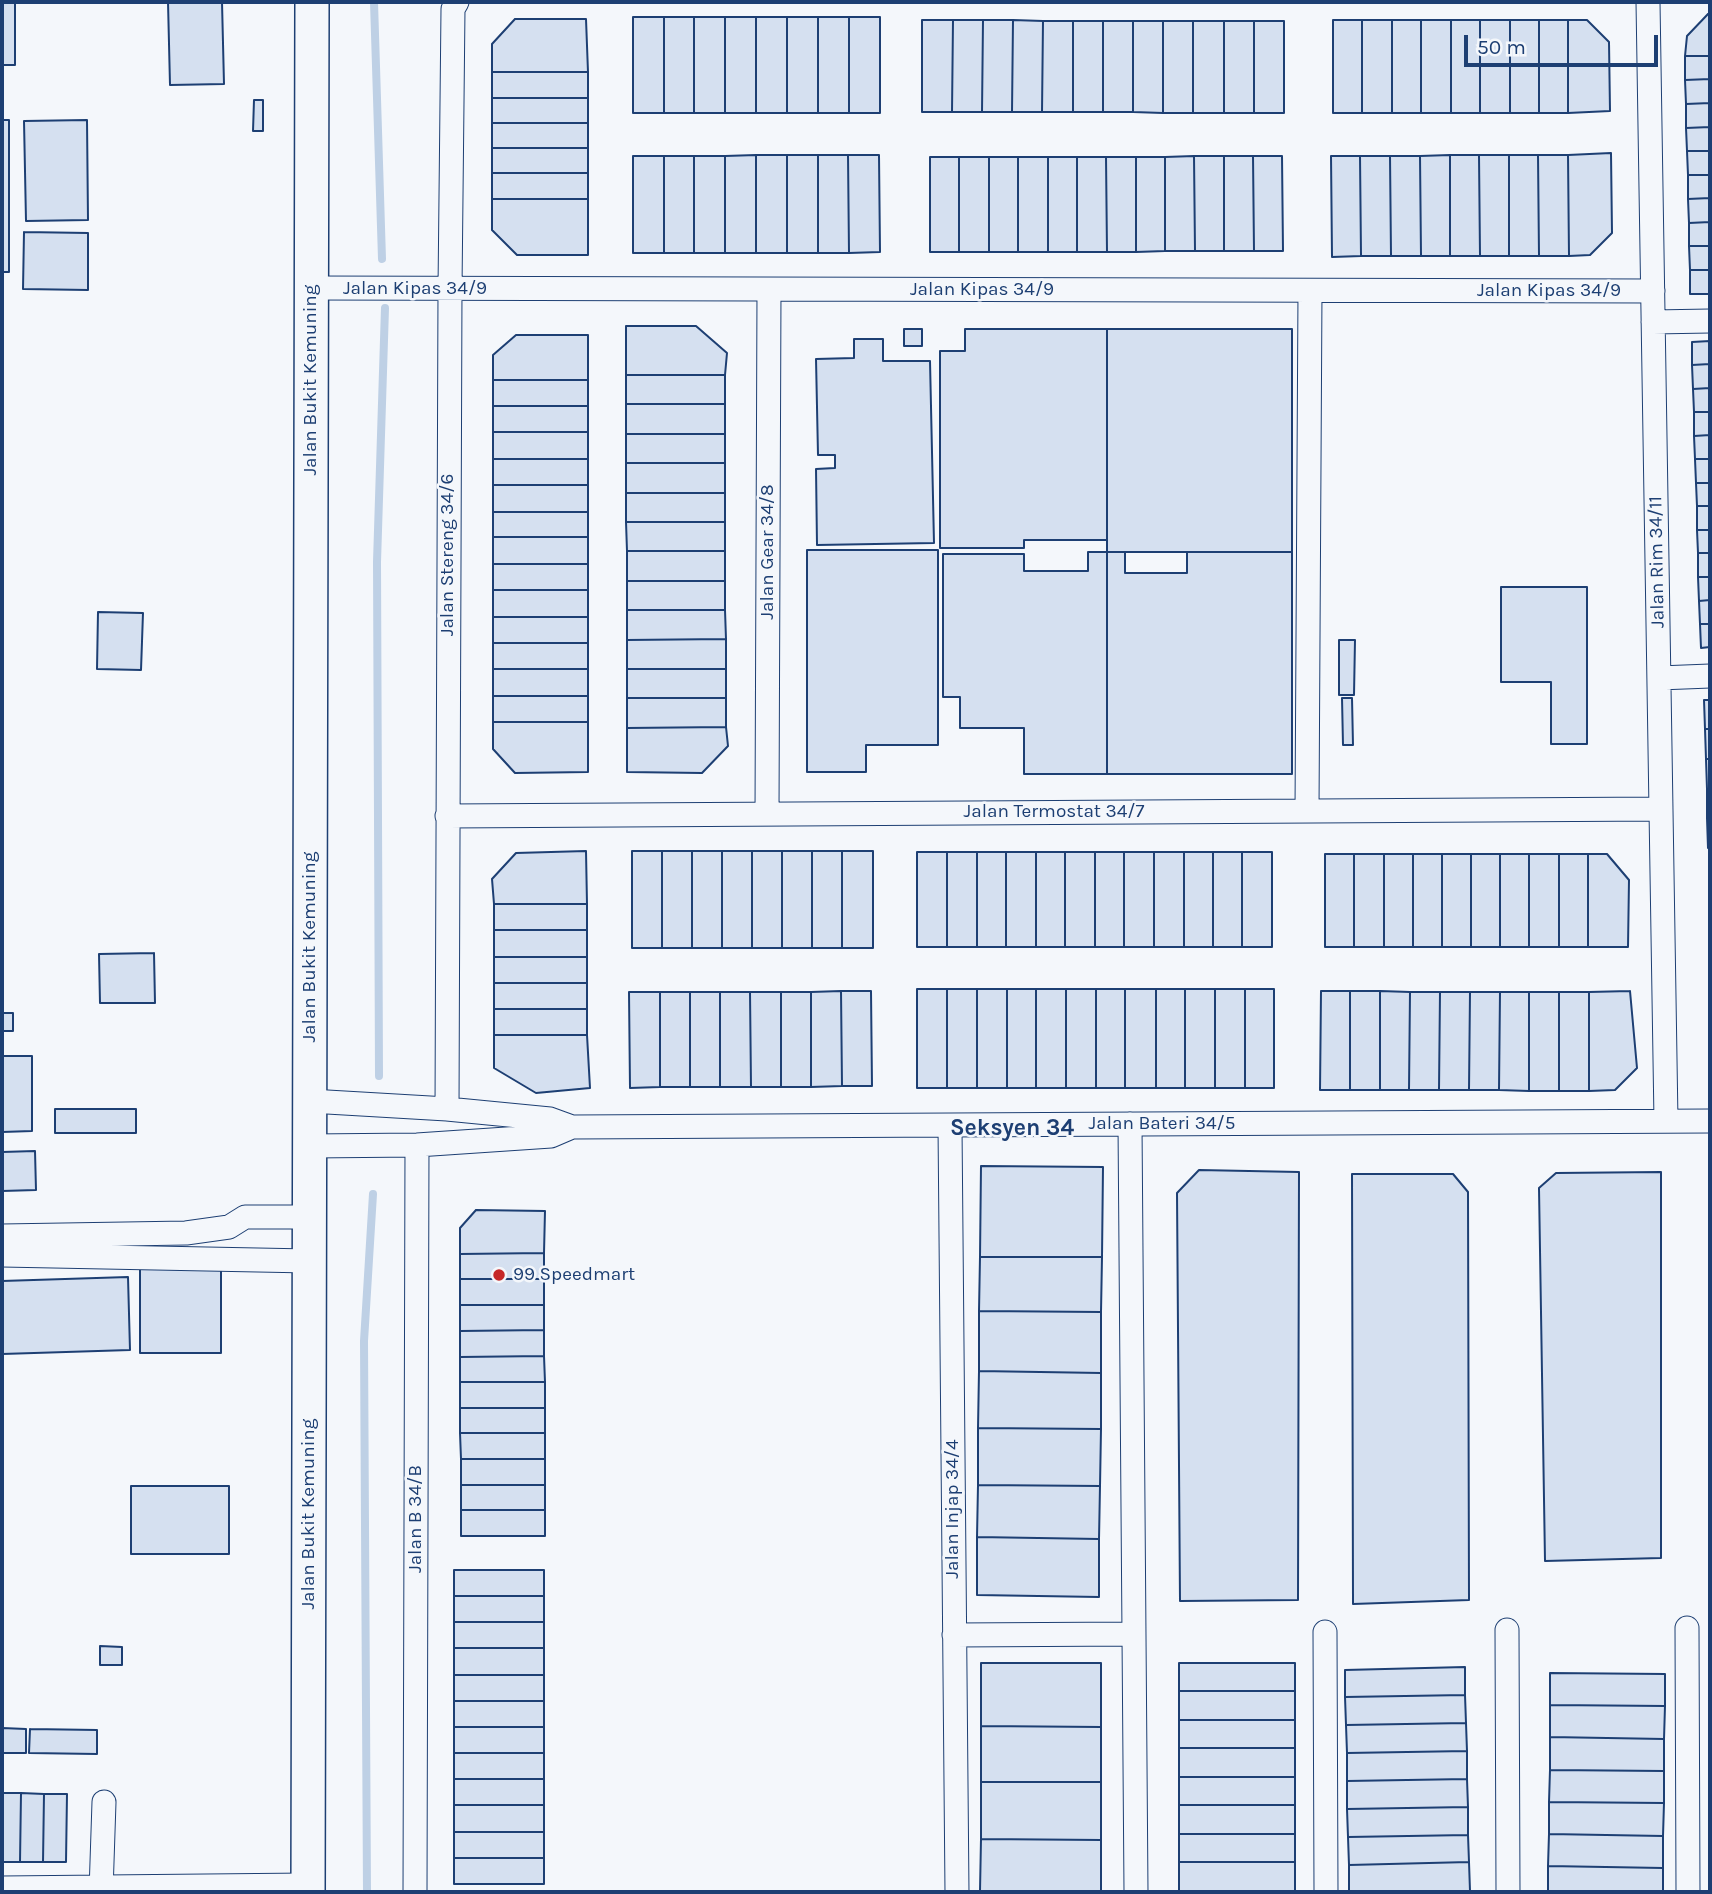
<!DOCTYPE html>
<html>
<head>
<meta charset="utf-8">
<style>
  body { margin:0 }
  #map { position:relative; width:1712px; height:1894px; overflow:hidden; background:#f4f7fb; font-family:Karla,sans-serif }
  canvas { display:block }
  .frame { position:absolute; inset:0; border:4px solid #1d3f73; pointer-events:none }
  .scale { position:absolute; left:1464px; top:35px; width:194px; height:32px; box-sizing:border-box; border:4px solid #1d3f73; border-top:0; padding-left:9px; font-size:21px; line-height:24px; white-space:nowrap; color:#1d3f73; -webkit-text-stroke:5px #f4f7fb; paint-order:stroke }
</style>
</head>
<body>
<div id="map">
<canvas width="1712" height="1894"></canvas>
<div class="frame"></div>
<div class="scale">50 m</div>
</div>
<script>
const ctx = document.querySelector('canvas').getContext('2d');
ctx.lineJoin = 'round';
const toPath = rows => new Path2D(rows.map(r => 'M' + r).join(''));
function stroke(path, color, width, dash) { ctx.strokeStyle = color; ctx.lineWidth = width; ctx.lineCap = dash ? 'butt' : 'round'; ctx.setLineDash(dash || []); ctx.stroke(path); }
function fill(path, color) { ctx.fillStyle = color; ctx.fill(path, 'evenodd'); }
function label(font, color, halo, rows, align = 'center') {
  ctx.font = font + ' Karla,sans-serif'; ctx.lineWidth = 5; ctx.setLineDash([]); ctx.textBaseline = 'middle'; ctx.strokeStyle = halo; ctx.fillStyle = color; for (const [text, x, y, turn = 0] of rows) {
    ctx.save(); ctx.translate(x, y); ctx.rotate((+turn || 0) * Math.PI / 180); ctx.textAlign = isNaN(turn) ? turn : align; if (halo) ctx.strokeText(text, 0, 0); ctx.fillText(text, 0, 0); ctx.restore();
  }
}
const stream = toPath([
  [374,2,382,259],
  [379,1076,377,562,385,308],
  [367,1892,364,1341,373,1194]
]);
const building = toPath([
  [2,2,15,2,15,65,2,65,2,2],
  [168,2,222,2,224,84,170,85,168,2],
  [1708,14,1710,14,1710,56,1685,56,1687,36,1708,14],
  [633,17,664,17,664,113,633,113,633,17],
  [664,17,694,17,694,113,664,113,664,17],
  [694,17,725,17,725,113,694,113,694,17],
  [725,17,756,17,756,113,725,113,725,17],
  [756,17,787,17,787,113,756,113,756,17],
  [787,17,818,17,818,113,787,113,787,17],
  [818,17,849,17,849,113,818,113,818,17],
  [849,17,880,17,880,113,849,113,849,17],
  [515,19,586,19,588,72,492,72,492,44,515,19],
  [922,20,953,20,952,112,922,112,922,20],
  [953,20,983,20,982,112,952,112,953,20],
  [983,20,1013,20,1012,112,982,112,983,20],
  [1013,20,1043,21,1042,112,1012,112,1013,20],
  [1333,20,1362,20,1362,113,1333,113,1333,20],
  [1362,20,1392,20,1392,113,1362,113,1362,20],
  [1392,20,1421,20,1421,113,1392,113,1392,20],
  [1421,20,1451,20,1451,113,1421,113,1421,20],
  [1451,20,1480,20,1480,113,1451,113,1451,20],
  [1480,20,1510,20,1510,113,1480,113,1480,20],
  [1510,20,1539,20,1539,113,1510,113,1510,20],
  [1539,20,1568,20,1568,113,1539,113,1539,20],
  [1568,20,1587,20,1609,42,1610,111,1568,113,1568,20],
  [1043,21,1073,21,1073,112,1042,112,1043,21],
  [1073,21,1103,21,1103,112,1073,112,1073,21],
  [1103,21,1133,21,1133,112,1103,112,1103,21],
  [1133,21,1163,21,1163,113,1133,112,1133,21],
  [1163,21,1193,21,1193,113,1163,113,1163,21],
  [1193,21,1224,21,1224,113,1193,113,1193,21],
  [1224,21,1254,21,1254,113,1224,113,1224,21],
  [1254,21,1284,21,1284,113,1254,113,1254,21],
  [1685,56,1710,56,1710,79,1685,80,1685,56],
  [492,72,588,72,588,98,492,98,492,72],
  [1710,79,1710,103,1686,104,1685,80,1710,79],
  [492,98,588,98,588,123,492,123,492,98],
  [254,100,263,100,263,131,253,131,254,100],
  [1710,103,1710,127,1686,128,1686,104,1710,103],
  [2,120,9,120,9,272,2,272,2,120],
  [87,120,88,220,26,221,24,121,87,120],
  [492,123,588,123,588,148,492,148,492,123],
  [1710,127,1710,151,1687,151,1686,128,1710,127],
  [492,148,588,148,588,173,492,173,492,148],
  [1687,151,1710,151,1710,175,1688,175,1687,151],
  [1611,153,1612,233,1590,255,1569,256,1568,155,1611,153],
  [756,155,787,155,787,253,756,253,756,155],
  [756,155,756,253,725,253,725,156,756,155],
  [787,155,818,155,818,253,787,253,787,155],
  [818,155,848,155,849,253,818,253,818,155],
  [848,155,879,155,880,252,849,253,848,155],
  [1450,155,1479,155,1480,256,1450,256,1450,155],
  [1450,155,1450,256,1421,256,1420,156,1450,155],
  [1479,155,1509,155,1509,256,1480,256,1479,155],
  [1509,155,1538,155,1539,256,1509,256,1509,155],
  [1538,155,1568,155,1569,256,1539,256,1538,155],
  [633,156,664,156,664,253,633,253,633,156],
  [664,156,694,156,694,253,664,253,664,156],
  [694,156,725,156,725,253,694,253,694,156],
  [1194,156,1224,156,1224,251,1195,251,1194,156],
  [1194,156,1195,251,1165,251,1165,157,1194,156],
  [1224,156,1253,156,1254,251,1224,251,1224,156],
  [1253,156,1282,156,1283,251,1254,251,1253,156],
  [1331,156,1360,156,1361,256,1332,257,1331,156],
  [1360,156,1390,156,1391,256,1361,256,1360,156],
  [1390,156,1420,156,1421,256,1391,256,1390,156],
  [930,157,959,157,959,252,930,252,930,157],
  [959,157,989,157,989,252,959,252,959,157],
  [989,157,1018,157,1018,252,989,252,989,157],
  [1018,157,1048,157,1048,252,1018,252,1018,157],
  [1048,157,1077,157,1077,252,1048,252,1048,157],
  [1077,157,1106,157,1107,252,1077,252,1077,157],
  [1106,157,1136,157,1136,252,1107,252,1106,157],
  [1136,157,1165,157,1165,251,1136,252,1136,157],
  [492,173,588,173,588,199,492,199,492,173],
  [1688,175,1710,175,1710,198,1688,199,1688,175],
  [1710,198,1710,222,1689,223,1688,199,1710,198],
  [492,199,588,199,588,255,517,255,492,230,492,199],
  [1710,222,1710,246,1689,246,1689,223,1710,222],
  [24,232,88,233,88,290,23,289,24,232],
  [1689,246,1710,246,1710,270,1690,270,1689,246],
  [1690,270,1710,270,1710,294,1690,294,1690,270],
  [626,326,696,326,727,353,725,375,626,375,626,326],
  [904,329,922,329,922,346,904,346,904,329],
  [965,329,1107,329,1107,540,1024,540,1024,548,940,548,940,351,965,351,965,329],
  [1107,329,1292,329,1292,552,1107,552,1107,329],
  [516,335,588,335,588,380,493,380,493,355,516,335],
  [854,339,883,339,883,361,930,361,934,543,817,545,816,469,835,468,835,455,818,455,816,359,854,358,854,339],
  [1710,341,1710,364,1692,365,1692,342,1710,341],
  [1710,364,1710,388,1693,389,1692,365,1710,364],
  [626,375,725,375,725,404,626,404,626,375],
  [493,380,588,380,588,406,493,406,493,380],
  [1710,388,1710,412,1694,412,1693,389,1710,388],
  [626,404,725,404,725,434,626,434,626,404],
  [493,406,588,406,588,432,493,432,493,406],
  [1694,412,1710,412,1710,435,1694,436,1694,412],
  [493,432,588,432,588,459,493,459,493,432],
  [626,434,725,434,725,463,626,463,626,434],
  [1710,435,1710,459,1695,459,1694,436,1710,435],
  [493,459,588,459,588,485,493,485,493,459],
  [1695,459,1710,459,1710,483,1696,483,1695,459],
  [626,463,725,463,725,493,626,493,626,463],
  [1696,483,1710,483,1710,506,1697,506,1696,483],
  [493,485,588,485,588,512,493,512,493,485],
  [626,493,725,493,725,522,626,522,626,493],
  [1697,506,1710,506,1710,530,1697,530,1697,506],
  [493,512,588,512,588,537,493,537,493,512],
  [626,522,725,522,725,551,627,551,626,522],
  [1697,530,1710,530,1710,553,1698,553,1697,530],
  [493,537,588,537,588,564,493,564,493,537],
  [807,550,938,550,938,745,866,745,866,772,807,772,807,550],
  [627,551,725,551,725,581,627,581,627,551],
  [1088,552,1107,552,1107,774,1024,774,1024,728,960,728,960,697,943,697,943,554,1024,554,1024,571,1088,571,1088,552],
  [1107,552,1125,552,1125,573,1187,573,1187,552,1292,552,1292,774,1107,774,1107,552],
  [1698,553,1710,553,1710,577,1698,577,1698,553],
  [493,564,588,564,588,590,493,590,493,564],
  [1698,577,1710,577,1710,600,1699,601,1698,577],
  [627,581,725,581,725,610,627,610,627,581],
  [1501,587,1587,587,1587,744,1551,744,1551,682,1501,682,1501,587],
  [493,590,588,590,588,617,493,617,493,590],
  [1710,600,1710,624,1700,624,1699,601,1710,600],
  [627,610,725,610,726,639,627,640,627,610],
  [98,612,143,613,141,670,97,669,98,612],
  [493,617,588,617,588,643,493,643,493,617],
  [1700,624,1710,624,1710,647,1701,648,1700,624],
  [726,639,726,669,627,669,627,640,726,639],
  [1339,640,1355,640,1354,695,1339,695,1339,640],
  [493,643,588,643,588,669,493,669,493,643],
  [493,669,588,669,588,696,493,696,493,669],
  [627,669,726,669,726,698,627,698,627,669],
  [493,696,588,696,588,722,493,722,493,696],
  [627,698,726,698,726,727,627,728,627,698],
  [1342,698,1352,698,1353,745,1343,745,1342,698],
  [1704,700,1710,700,1710,729,1705,729,1704,700],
  [493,722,588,722,588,772,515,773,493,749,493,722],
  [726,727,728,746,702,773,627,772,627,728,726,727],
  [1705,729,1710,729,1710,759,1706,759,1705,729],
  [1706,759,1710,759,1710,789,1707,789,1706,759],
  [1707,789,1710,789,1710,818,1707,818,1707,789],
  [1707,818,1710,818,1710,848,1708,848,1707,818],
  [586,851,587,904,494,904,492,879,516,853,586,851],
  [632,851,662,851,662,948,632,948,632,851],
  [662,851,692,851,692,948,662,948,662,851],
  [692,851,722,851,722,948,692,948,692,851],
  [722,851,752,851,752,948,722,948,722,851],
  [752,851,782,851,782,948,752,948,752,851],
  [782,851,812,851,812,948,782,948,782,851],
  [812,851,842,851,842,948,812,948,812,851],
  [842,851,873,851,873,948,842,948,842,851],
  [917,852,947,852,947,947,917,947,917,852],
  [947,852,977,852,977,947,947,947,947,852],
  [977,852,1006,852,1006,947,977,947,977,852],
  [1006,852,1036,852,1036,947,1006,947,1006,852],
  [1036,852,1065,852,1065,947,1036,947,1036,852],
  [1065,852,1095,852,1095,947,1065,947,1065,852],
  [1095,852,1124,852,1124,947,1095,947,1095,852],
  [1124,852,1154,852,1154,947,1124,947,1124,852],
  [1154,852,1184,852,1184,947,1154,947,1154,852],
  [1184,852,1213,852,1213,947,1184,947,1184,852],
  [1213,852,1242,852,1242,947,1213,947,1213,852],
  [1242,852,1272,852,1272,947,1242,947,1242,852],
  [1325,854,1354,854,1354,947,1325,947,1325,854],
  [1354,854,1384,854,1384,947,1354,947,1354,854],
  [1384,854,1413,854,1413,947,1384,947,1384,854],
  [1413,854,1442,854,1442,947,1413,947,1413,854],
  [1442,854,1471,854,1471,947,1442,947,1442,854],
  [1471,854,1500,854,1500,947,1471,947,1471,854],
  [1500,854,1529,854,1529,947,1500,947,1500,854],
  [1529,854,1559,854,1559,947,1529,947,1529,854],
  [1559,854,1588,854,1588,947,1559,947,1559,854],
  [1588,854,1607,854,1629,880,1628,947,1588,947,1588,854],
  [494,904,587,904,587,930,494,930,494,904],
  [494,930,587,930,587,957,494,957,494,930],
  [154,953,155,1003,100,1003,99,954,154,953],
  [494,957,587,957,587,983,494,983,494,957],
  [494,983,587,983,587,1009,494,1009,494,983],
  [917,989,947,989,947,1088,917,1088,917,989],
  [947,989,977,989,977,1088,947,1088,947,989],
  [977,989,1007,989,1007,1088,977,1088,977,989],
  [1007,989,1036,989,1036,1088,1007,1088,1007,989],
  [1036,989,1066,989,1066,1088,1036,1088,1036,989],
  [1066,989,1096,989,1096,1088,1066,1088,1066,989],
  [1096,989,1125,989,1125,1088,1096,1088,1096,989],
  [1125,989,1156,989,1156,1088,1125,1088,1125,989],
  [1156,989,1185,989,1185,1088,1156,1088,1156,989],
  [1185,989,1215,989,1215,1088,1185,1088,1185,989],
  [1215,989,1245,989,1245,1088,1215,1088,1215,989],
  [1245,989,1274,989,1274,1088,1245,1088,1245,989],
  [841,991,871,991,872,1086,842,1086,841,991],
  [841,991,842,1086,811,1087,811,992,841,991],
  [1321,991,1350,991,1350,1090,1320,1090,1321,991],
  [1350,991,1380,991,1380,1090,1350,1090,1350,991],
  [1380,991,1410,992,1409,1090,1380,1090,1380,991],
  [1630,991,1637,1068,1615,1090,1589,1091,1589,992,1630,991],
  [629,992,660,992,660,1087,630,1088,629,992],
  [660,992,690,992,690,1087,660,1087,660,992],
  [690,992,720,992,720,1087,690,1087,690,992],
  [720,992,750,992,751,1087,720,1087,720,992],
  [750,992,781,992,781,1087,751,1087,750,992],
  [781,992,811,992,811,1087,781,1087,781,992],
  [1410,992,1440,992,1439,1090,1409,1090,1410,992],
  [1440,992,1470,992,1469,1090,1439,1090,1440,992],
  [1470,992,1500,992,1499,1090,1469,1090,1470,992],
  [1500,992,1529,992,1529,1091,1499,1090,1500,992],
  [1529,992,1559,992,1559,1091,1529,1091,1529,992],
  [1559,992,1589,992,1589,1091,1559,1091,1559,992],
  [494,1009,587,1009,587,1035,494,1035,494,1009],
  [2,1013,13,1013,13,1031,2,1031,2,1013],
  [494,1035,587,1035,590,1088,536,1093,494,1068,494,1035],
  [2,1056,32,1056,32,1131,2,1132,2,1056],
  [55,1109,136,1109,136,1133,55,1133,55,1109],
  [35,1151,36,1190,2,1191,2,1152,35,1151],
  [981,1166,1103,1167,1102,1257,980,1257,981,1166],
  [1199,1170,1299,1172,1298,1600,1180,1601,1177,1193,1199,1170],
  [1661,1172,1661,1558,1545,1561,1539,1188,1556,1173,1661,1172],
  [1352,1174,1453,1174,1468,1192,1469,1600,1353,1604,1352,1174],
  [476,1210,545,1211,544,1253,460,1254,460,1228,476,1210],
  [544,1253,544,1279,460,1279,460,1254,544,1253],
  [980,1257,1102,1257,1101,1312,979,1311,980,1257],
  [140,1265,221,1265,221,1353,140,1353,140,1265],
  [128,1277,130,1350,2,1354,2,1281,128,1277],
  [460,1279,544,1279,544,1305,460,1305,460,1279],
  [460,1305,544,1305,544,1330,460,1331,460,1305],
  [979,1311,1101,1312,1101,1373,979,1371,979,1311],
  [544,1330,544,1356,460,1357,460,1331,544,1330],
  [544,1356,545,1382,460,1382,460,1357,544,1356],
  [979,1371,1101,1373,1101,1429,978,1428,979,1371],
  [460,1382,545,1382,545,1408,460,1408,460,1382],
  [460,1408,545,1408,545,1433,460,1433,460,1408],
  [978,1428,1101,1429,1100,1486,978,1485,978,1428],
  [460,1433,545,1433,545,1459,461,1459,460,1433],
  [461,1459,545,1459,545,1485,461,1485,461,1459],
  [461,1485,545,1485,545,1510,461,1510,461,1485],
  [978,1485,1100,1486,1099,1539,977,1537,978,1485],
  [131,1486,229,1486,229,1554,131,1554,131,1486],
  [461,1510,545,1510,545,1536,461,1536,461,1510],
  [977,1537,1099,1539,1099,1597,977,1595,977,1537],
  [454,1570,544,1570,544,1596,454,1596,454,1570],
  [454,1596,544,1596,544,1622,454,1622,454,1596],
  [454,1622,544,1622,544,1648,454,1648,454,1622],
  [100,1646,122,1647,122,1665,100,1665,100,1646],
  [454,1648,544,1648,544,1675,454,1675,454,1648],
  [981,1663,1101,1663,1101,1727,981,1726,981,1663],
  [1179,1663,1295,1663,1295,1691,1179,1691,1179,1663],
  [1465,1667,1465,1695,1345,1697,1345,1670,1465,1667],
  [1550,1673,1665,1674,1665,1706,1550,1705,1550,1673],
  [454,1675,544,1675,544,1701,454,1701,454,1675],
  [1179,1691,1295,1691,1295,1720,1179,1720,1179,1691],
  [1465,1695,1466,1723,1346,1725,1345,1697,1465,1695],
  [454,1701,544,1701,544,1727,454,1727,454,1701],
  [1550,1705,1665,1706,1664,1739,1550,1737,1550,1705],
  [1179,1720,1295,1720,1295,1748,1179,1748,1179,1720],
  [1466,1723,1467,1751,1347,1753,1346,1725,1466,1723],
  [981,1726,1101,1727,1101,1782,981,1782,981,1726],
  [454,1727,544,1727,544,1753,454,1753,454,1727],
  [2,1728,26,1729,26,1753,2,1753,2,1728],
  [30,1729,97,1730,97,1754,29,1753,30,1729],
  [1550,1737,1664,1739,1664,1771,1550,1770,1550,1737],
  [1179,1748,1295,1748,1295,1777,1179,1777,1179,1748],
  [1467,1751,1467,1779,1347,1781,1347,1753,1467,1751],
  [454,1753,544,1753,544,1779,454,1779,454,1753],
  [1550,1770,1664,1771,1664,1803,1549,1802,1550,1770],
  [1179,1777,1295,1777,1295,1805,1179,1805,1179,1777],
  [454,1779,544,1779,544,1805,454,1805,454,1779],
  [1467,1779,1468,1807,1347,1809,1347,1781,1467,1779],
  [981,1782,1101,1782,1101,1840,981,1839,981,1782],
  [2,1793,21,1793,20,1862,2,1862,2,1793],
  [21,1793,44,1794,43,1862,20,1862,21,1793],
  [44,1794,67,1794,66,1862,43,1862,44,1794],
  [1549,1802,1664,1803,1663,1836,1549,1834,1549,1802],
  [454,1805,544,1805,544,1832,454,1832,454,1805],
  [1179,1805,1295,1805,1295,1834,1179,1834,1179,1805],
  [1468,1807,1468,1835,1348,1837,1347,1809,1468,1807],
  [454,1832,544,1832,544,1858,454,1858,454,1832],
  [1179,1834,1295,1834,1295,1862,1179,1862,1179,1834],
  [1549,1834,1663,1836,1663,1868,1548,1866,1549,1834],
  [1468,1835,1469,1862,1349,1865,1348,1837,1468,1835],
  [981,1839,1101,1840,1101,1891,980,1891,981,1839],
  [454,1858,544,1858,544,1884,454,1884,454,1858],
  [1179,1862,1295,1862,1295,1891,1179,1891,1179,1862],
  [1469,1862,1470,1891,1349,1892,1349,1865,1469,1862],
  [1548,1866,1663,1868,1663,1892,1548,1892,1548,1866],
  [980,1891,1101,1891,1101,1892,980,1892,980,1891],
  [1179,1891,1295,1891,1295,1892,1179,1892,1179,1891]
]);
const street = toPath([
  [1648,2,1666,1121],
  [311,288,1653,291],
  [1653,322,1710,321],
  [1659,678,1710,676],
  [1307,811,1310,291],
  [767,814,769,290],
  [447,816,1661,809],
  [310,1101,447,1109,550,1119,572,1127,1710,1121],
  [447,1109,450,289,453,9,457,2],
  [1130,1124,1136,1892],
  [950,1126,957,1892],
  [310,1146,417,1145,551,1136,572,1127],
  [2,1236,186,1233,229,1227,245,1217,310,1217],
  [2,1255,309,1261],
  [1687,1628,1688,1892],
  [1507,1630,1508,1892],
  [1325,1632,1326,1892],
  [954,1635,1134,1634],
  [2,1888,308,1885],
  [101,1892,104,1802],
  [415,1892,417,1145]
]);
const secondary = toPath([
  [308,1892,312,2]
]);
const markers = [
  [499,1275,7,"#c62828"]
];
const streetNames = [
  ["Jalan Kipas 34/9",415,289],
  ["Jalan Kipas 34/9",982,290],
  ["Jalan Kipas 34/9",1549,291],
  ["Jalan Bukit Kemuning",311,380,-90],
  ["Jalan Gear 34/8",768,552,-90],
  ["Jalan Stereng 34/6",448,555,-90],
  ["Jalan Rim 34/11",1657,562,-91],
  ["Jalan Termostat 34/7",1054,812],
  ["Jalan Bukit Kemuning",310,947,-90],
  ["Jalan Bateri 34/5",1162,1124],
  ["Jalan Injap 34/4",953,1509,-90],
  ["Jalan Bukit Kemuning",309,1514,-90],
  ["Jalan B 34/B",416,1519,-90]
];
const poiNames = [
  ["99 Speedmart",513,1275]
];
const quarterNames = [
  ["Seksyen 34",1012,1128]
];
stroke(stream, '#bed0e5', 8);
fill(building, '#d5e0f0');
stroke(building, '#1d3f73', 2);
stroke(street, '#1d3f73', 25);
stroke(secondary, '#1d3f73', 36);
stroke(street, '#f4f7fb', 23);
stroke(secondary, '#f4f7fb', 33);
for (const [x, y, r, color] of markers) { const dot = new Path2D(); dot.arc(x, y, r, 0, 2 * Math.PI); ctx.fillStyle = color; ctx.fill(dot); stroke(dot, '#f4f7fb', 2.5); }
label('19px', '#1d3f73', '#f4f7fb', streetNames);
label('19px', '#1d3f73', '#f4f7fb', poiNames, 'left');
label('bold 23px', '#1d3f73', '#f4f7fb', quarterNames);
</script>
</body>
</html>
